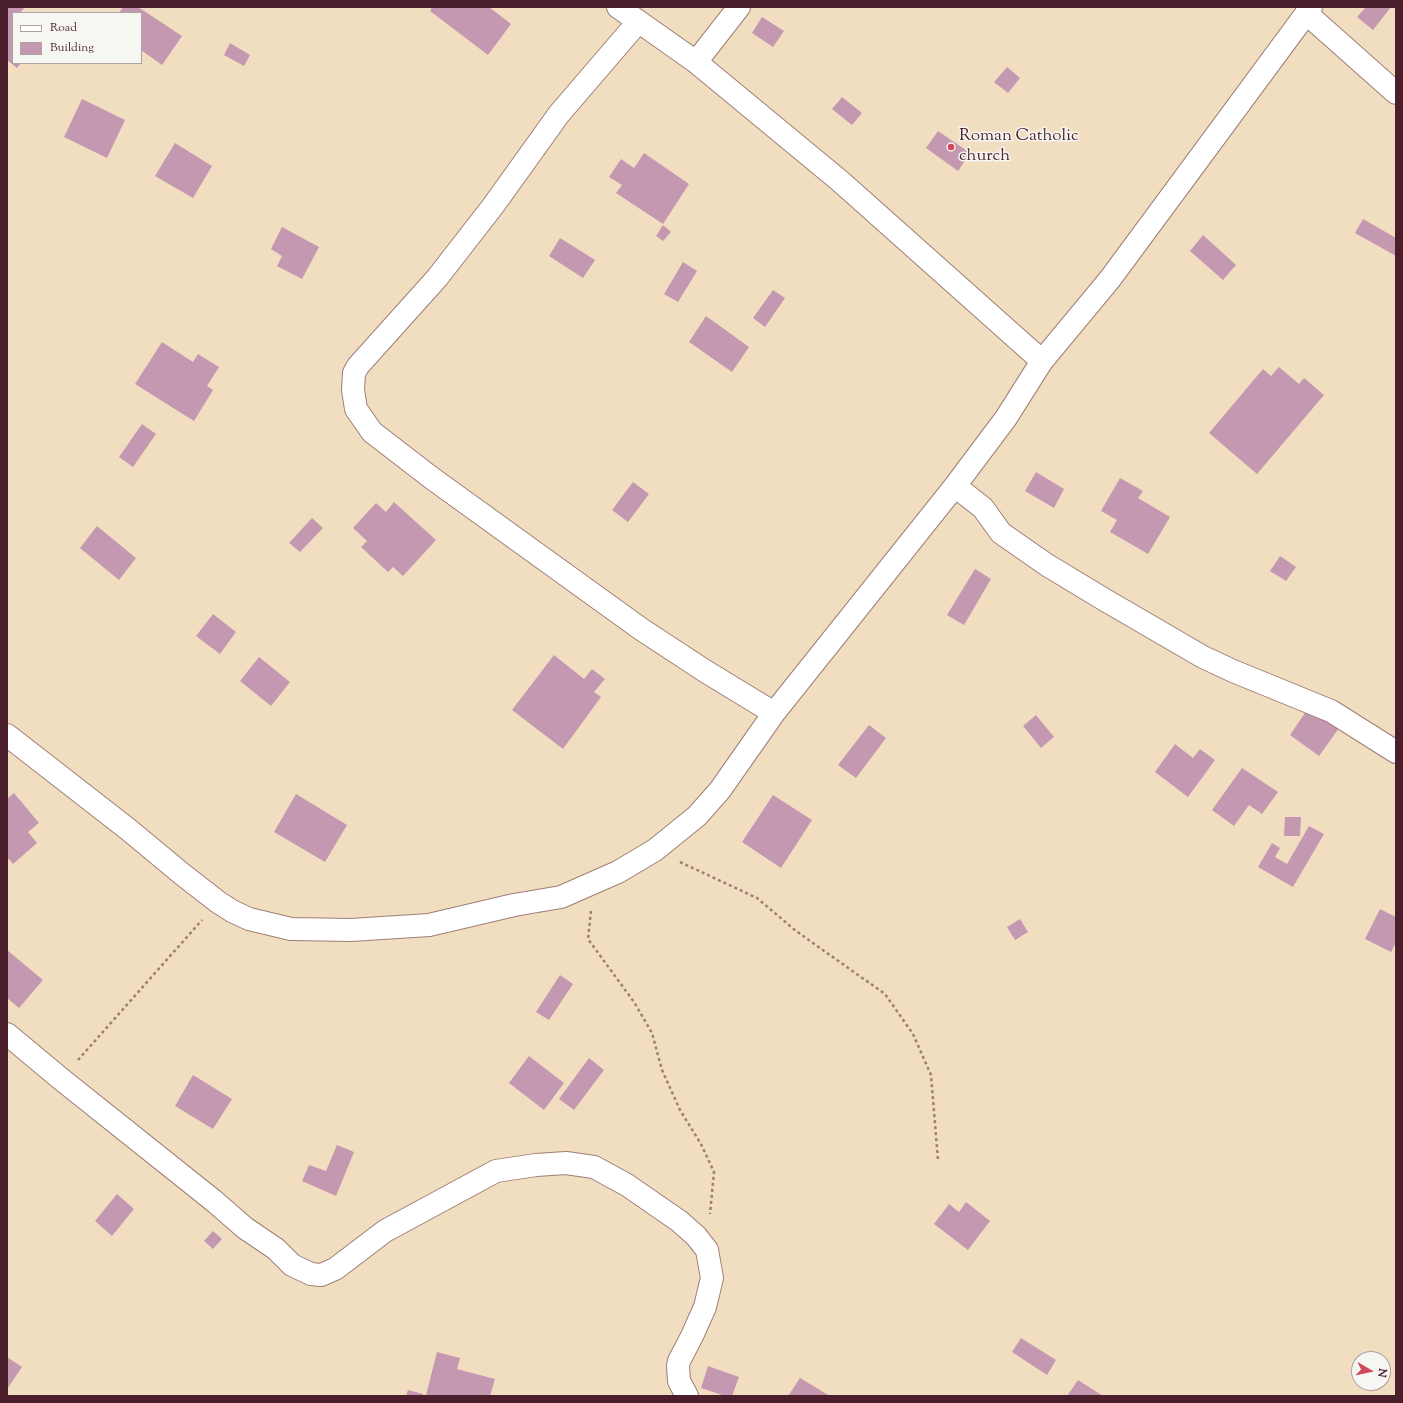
<!DOCTYPE html>
<html>
<head>
<meta charset="utf-8">
<style>
  body { margin:0 }
  #map { position:relative; width:1403px; height:1403px; overflow:hidden; background:#f1dec0; font-family:"Sorts Mill Goudy",serif }
  canvas { display:block }
  .frame { position:absolute; inset:0; border:8px solid #4a1f2b; pointer-events:none }
  .legend { position:absolute; left:12px; top:12px; width:130px; height:52px; box-sizing:border-box; background:#f6f6f2; border:1px solid #b1a0a2; margin:0; padding:5px 7px; list-style:none; font-size:12px; color:#4a1f2b }
  .legend li { display:flex; align-items:center; gap:8px; height:20px }
  .legend b { width:20px; border:1px solid #b1a0a2 }
  .north { position:absolute; left:1351px; top:1351px; width:40px; height:40px; box-sizing:border-box; background:#f6f6f2; border:1px solid #b1a0a2; border-radius:50%; rotate:99deg; font-size:11px; font-weight:700; line-height:16px; text-align:center; color:#4a1f2b }
  .north::after { content:''; display:block; margin:auto; width:14px; height:18px; background:#d1495b; clip-path:polygon(50% 0,100% 100%,50% 72%,0 100%) }
</style>
</head>
<body>
<div id="map">
<canvas width="1403" height="1403"></canvas>
<div class="frame"></div>
<ul class="legend">
<li><b style="height:5px;background:#fff"></b>Road</li>
<li><b style="height:11px;background:#c498b1"></b>Building</li>
</ul>
<div class="north">N</div>
</div>
<script>
const ctx = document.querySelector('canvas').getContext('2d');
ctx.lineJoin = 'round';
function fill(path, color) { ctx.fillStyle = color; ctx.fill(path, 'evenodd'); }
const toPath = rows => new Path2D(rows.map(r => 'M' + r).join(''));
function stroke(path, color, width, dash) { ctx.strokeStyle = color; ctx.lineWidth = width; ctx.lineCap = dash ? 'butt' : 'round'; ctx.setLineDash(dash || []); ctx.stroke(path); }
function label(font, color, halo, rows, align = 'center') {
  ctx.font = font + ' "Sorts Mill Goudy",serif'; ctx.lineWidth = 3; ctx.setLineDash([]); ctx.textBaseline = 'middle'; ctx.strokeStyle = halo; ctx.fillStyle = color; for (const [text, x, y, turn = 0] of rows) {
    ctx.save(); ctx.translate(x, y); ctx.rotate((+turn || 0) * Math.PI / 180); ctx.textAlign = isNaN(turn) ? turn : align; if (halo) ctx.strokeText(text, 0, 0); ctx.fillText(text, 0, 0); ctx.restore();
  }
}
const building = toPath([
  [7,7,25,7,20,13,13,13,13,63,21,63,17,68,7,60],
  [123,7,138,7,182,36,162,65,141,50,141,13,119,13],
  [432,7,489,7,511,24,488,55,430,11],
  [1366,7,1391,7,1373,30,1357,17],
  [762,17,784,31,773,47,752,33],
  [230,43,250,55,244,66,224,55],
  [1007,67,1020,78,1008,93,994,82],
  [842,97,862,113,852,125,832,109],
  [82,99,125,120,107,158,64,137],
  [938,131,970,153,958,171,926,148],
  [175,143,212,166,193,198,155,176],
  [644,153,689,184,663,224,616,193,622,185,609,177,621,159,634,168],
  [1363,219,1396,238,1396,256,1355,233],
  [663,225,671,232,663,241,656,236],
  [282,227,319,247,302,279,277,266,282,256,271,249],
  [1203,235,1236,265,1223,280,1190,251],
  [560,238,595,260,583,278,549,256],
  [683,262,697,271,678,302,664,294],
  [773,290,785,298,765,327,753,318],
  [706,316,749,347,732,372,689,342],
  [162,342,193,362,198,354,219,367,207,386,213,390,194,421,135,384],
  [1279,367,1299,384,1304,378,1324,395,1257,474,1209,433,1263,369,1271,376],
  [142,424,156,434,133,467,119,457],
  [1036,472,1064,489,1054,508,1025,491],
  [1120,478,1143,491,1138,498,1170,517,1148,554,1110,532,1117,520,1101,511],
  [633,482,649,494,628,522,612,510],
  [394,502,436,540,403,576,393,567,388,572,361,547,367,541,353,528,376,503,386,512],
  [312,518,323,528,300,552,289,543],
  [97,526,136,558,119,580,80,548],
  [1280,556,1296,567,1286,581,1270,571],
  [975,569,991,579,964,625,947,615],
  [213,614,236,632,220,654,196,636],
  [554,655,584,679,592,669,605,679,594,692,601,697,563,749,512,710],
  [259,657,290,682,271,706,240,681],
  [1309,707,1339,728,1319,756,1290,735],
  [1036,715,1054,737,1041,748,1023,726],
  [869,725,886,738,856,778,838,765],
  [1175,744,1193,758,1200,749,1215,760,1188,797,1155,772],
  [1242,768,1278,792,1262,814,1249,805,1234,826,1212,810],
  [14,793,39,823,28,832,37,843,13,864,7,857,7,799],
  [296,794,347,825,325,862,274,832],
  [773,795,812,820,781,868,742,842],
  [1285,817,1301,817,1300,836,1284,836],
  [1309,826,1324,834,1293,887,1258,867,1272,843,1280,848,1275,857,1287,864],
  [1380,909,1396,917,1396,942,1391,952,1365,939],
  [1020,919,1028,932,1015,940,1007,927],
  [7,950,43,980,19,1008,7,998],
  [560,975,573,984,549,1020,536,1012],
  [529,1056,564,1083,544,1110,509,1083],
  [589,1058,604,1070,574,1110,559,1099],
  [193,1075,232,1099,213,1129,175,1106],
  [337,1145,354,1152,336,1196,302,1181,309,1165,326,1171],
  [117,1194,134,1209,112,1236,95,1221],
  [966,1202,990,1221,968,1250,934,1224,949,1204,959,1212],
  [213,1231,222,1239,213,1249,204,1241],
  [1021,1338,1056,1360,1047,1375,1012,1352],
  [437,1352,460,1358,457,1369,495,1379,490,1396,426,1395],
  [7,1357,22,1367,7,1389],
  [708,1366,739,1377,732,1396,725,1396,701,1388],
  [800,1378,830,1396,788,1396],
  [1078,1380,1103,1396,1067,1396],
  [408,1390,423,1394,423,1396,406,1396]
]);
const path = toPath([
  [680,862,757,898,796,931,885,994,913,1034,931,1075,938,1160],
  [591,911,588,939,634,1002,652,1033,662,1070,680,1110,701,1144,714,1172,710,1214],
  [78,1060,202,920]
]);
const minor = toPath([
  [618,7,696,62,840,181,1042,361],
  [1306,13,1396,93],
  [638,22,559,114,493,206,437,278,358,366,354,373,353,390,356,409,372,432,433,479,641,629,705,671,774,713],
  [696,62,739,7],
  [955,486,983,508,1001,533,1047,565,1105,600,1203,657,1233,671,1331,711,1396,752],
  [7,735,129,830,182,874,218,902,232,911,249,919,291,929,351,930,429,925,514,905,561,897,618,872,655,850,697,816,720,790,774,713,955,486,1006,418,1042,361,1110,279,1311,7],
  [7,1034,61,1079,214,1201,245,1228,276,1249,292,1265,311,1274,321,1275,335,1269,385,1231,496,1171,536,1165,566,1163,594,1167,627,1185,679,1221,696,1236,707,1250,712,1278,705,1307,692,1336,679,1361,678,1366,679,1381,687,1396]
]);
const markers = [
  [951,147,4,"#d1495b"]
];
const poiNames = [
  ["Roman Catholic",959,137],
  ["church",959,157]
];
fill(building, '#c498b1');
stroke(minor, '#9e7e76', 24);
stroke(path, '#9e7e76', 2.5, [3, 3]);
stroke(minor, '#fff', 22);
for (const [x, y, r, color] of markers) { const dot = new Path2D(); dot.arc(x, y, r, 0, 2 * Math.PI); ctx.fillStyle = color; ctx.fill(dot); stroke(dot, '#f6f6f2', 1.5); }
label('17px', '#4a1f2b', '#f6f6f2', poiNames, 'left');
</script>
</body>
</html>
